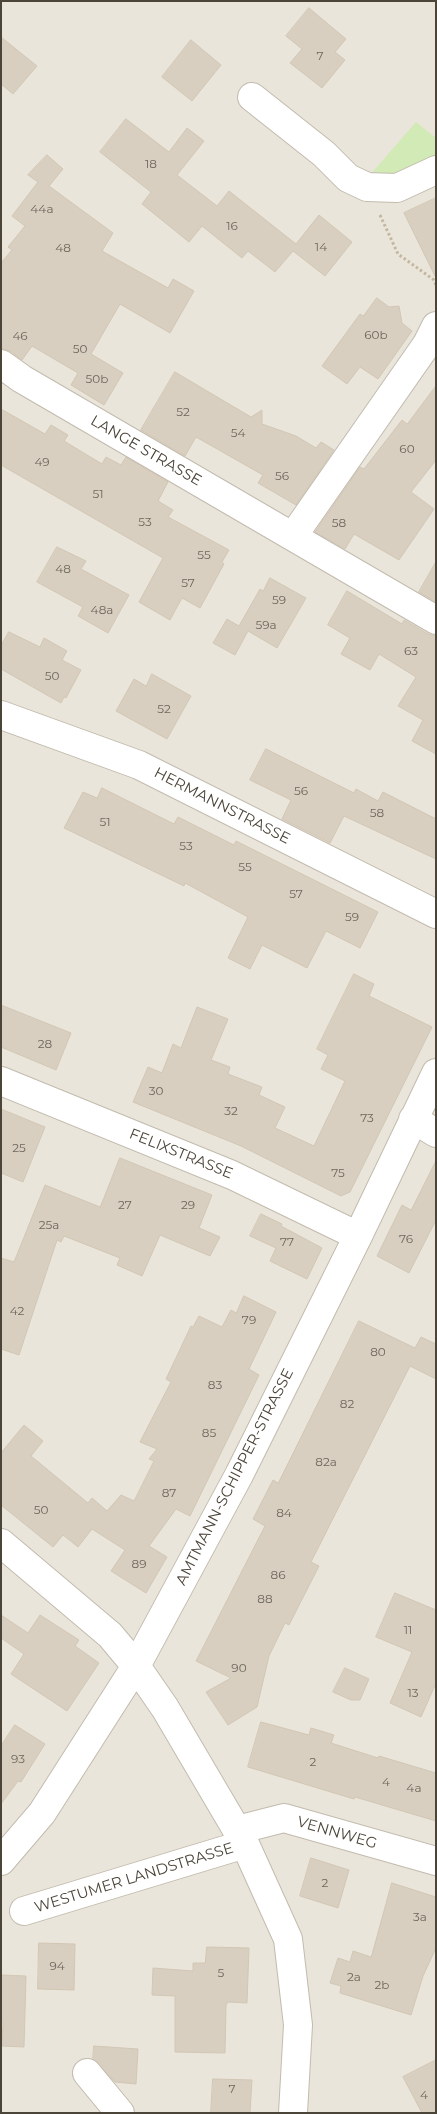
<!DOCTYPE html>
<html>
<head>
<meta charset="utf-8">
<style>
	body { margin:0 }
	#map { position:relative; width:437px; height:2114px; overflow:hidden; background:#f6f3ec; font-family:Montserrat,sans-serif }
	canvas { display:block }
	.frame { position:absolute; inset:0; border:2px solid #4b4439; pointer-events:none }
</style>
</head>
<body>
<div id="map">
<canvas width="437" height="2114"></canvas>
<div class="frame"></div>
</div>
<script>
const context = document.querySelector('canvas').getContext('2d');
context.lineJoin = 'round';
function fillPath(path, color) { context.fillStyle = color; context.fill(path, 'evenodd'); }
function strokePath(path, color, width, dash) { context.strokeStyle = color; context.lineWidth = width; context.lineCap = dash ? 'butt' : 'round'; context.setLineDash(dash || []); context.stroke(path); }
function drawText(font, color, halo, rows, align = 'center') {
  context.font = font + ' Montserrat,sans-serif'; context.lineWidth = 4; context.setLineDash([]); context.textBaseline = 'middle'; context.strokeStyle = halo; context.fillStyle = color; for (const [text, x, y, turn = 0] of rows) {
    context.save(); context.translate(x, y); context.rotate((+turn || 0) * Math.PI / 180); context.textAlign = isNaN(turn) ? turn : align; if (halo) context.strokeText(text, 0, 0); context.fillText(text, 0, 0); context.restore();
  }
}
const residential = new Path2D(`
	M1,1H436V2113H1Z`);
const green = new Path2D(`
	M416,122L436,138V159L407,175H370Z`);
const building = new Path2D(`
	M309,8L346,39L335,52L345,60L322,88L290,63L302,49L286,36Z
	M1,37L37,66L13,94L1,84Z
	M191,40L221,65L192,101L162,77Z
	M126,119L169,152L187,128L204,141L177,175L217,206L229,191L296,244L319,215L352,242L325,276L293,251L275,272L248,251L242,258L202,226L189,242L142,204L151,192L100,152Z
	M47,155L63,169L49,186L113,233L102,251L168,288L173,279L194,291L170,333L120,304L91,354L123,373L104,405L71,385L78,373L32,346L22,360L10,351L1,348V263L12,250L8,247L25,226L12,216L38,182L28,175Z
	M436,198V278L404,213Z
	M377,298L389,307L399,306L402,323L412,331L378,379L360,367L347,384L322,366L360,314L363,316Z
	M175,372L251,417L262,410V424L296,436L316,448L321,442L334,450L296,505L258,483L263,475L196,437L185,456L141,430Z
	M436,386V460L411,492L434,509L399,560L354,534L345,549L315,532L360,467L364,469L402,420L407,424Z
	M1,409L45,434L51,425L68,435L64,441L102,464L106,457L121,465L126,457L168,482L158,501L173,510L168,517L229,550L222,562L224,564L200,608L182,598L170,620L139,602L163,558L1,465Z
	M57,547L86,561L81,569L129,595L108,633L78,616L83,607L37,582Z
	M436,562V602L419,592Z
	M270,578L306,598L277,648L248,631L235,655L213,643L227,619L239,626L260,589L263,591Z
	M347,591L402,624L404,620L428,634L436,636V754L412,741L423,720L398,706L416,677L379,654L370,670L341,654L350,638L328,625Z
	M9,632L40,647L44,638L67,651L62,660L81,670L66,698L64,697L61,703L1,669V646Z
	M152,674L191,696L167,739L116,711L134,679L146,686Z
	M266,749L354,793L356,789L378,801L383,792L436,819V859L344,816L330,843L282,819L291,800L250,780Z
	M102,788L174,824L178,817L234,845L236,841L378,912L360,948L326,931L307,968L262,945L250,969L228,958L248,917L185,883L184,886L64,828L83,792L97,798Z
	M354,974L374,984L369,996L432,1027L350,1192L341,1196L241,1146L133,1102L148,1067L162,1073L173,1044L181,1048L197,1007L228,1019L211,1060L230,1067L228,1074L262,1087L259,1095L285,1107L275,1128L314,1146L345,1081L321,1069L328,1055L317,1049Z
	M1,1005L71,1033L56,1070L1,1047Z
	M1,1109L45,1127L23,1182L1,1173Z
	M120,1158L212,1195L199,1228L220,1237L210,1256L160,1235L142,1276L117,1265L120,1258L64,1236L61,1242L57,1240L19,1355L1,1349V1258L14,1262L45,1185L100,1207Z
	M436,1161V1220L409,1273L377,1256L402,1205L411,1210Z
	M261,1214L282,1224L281,1226L322,1248L307,1279L270,1261L276,1248L250,1236Z
	M244,1296L276,1312L249,1369L259,1375L190,1516L176,1509L149,1546L167,1557L146,1593L111,1571L125,1550L92,1529L78,1547L63,1535L53,1547L1,1505V1453L24,1425L43,1441L31,1456L88,1503L92,1498L107,1511L121,1495L134,1501L154,1461L149,1459L157,1449L140,1442L171,1382L166,1379L191,1326L193,1327L199,1316L222,1327L231,1310L236,1313Z
	M359,1321L415,1348L421,1337L436,1344V1379L410,1366L311,1562L319,1566L289,1625L285,1623L269,1656L257,1707L228,1725L206,1692L231,1678L196,1661L265,1526L253,1519L273,1480L278,1483Z
	M395,1593L436,1610V1683L421,1717L390,1703L412,1652L376,1637Z
	M1,1615L28,1633L40,1615L79,1640L75,1646L99,1663L67,1711L11,1674L24,1654L1,1638Z
	M345,1668L369,1679L360,1700H351L333,1692Z
	M261,1722L309,1735L311,1728L334,1735L331,1743L378,1758L379,1756L436,1773V1821L355,1797L354,1799L248,1767Z
	M15,1725L45,1744L21,1782L18,1781L1,1804V1746Z
	M311,1858L349,1870L338,1908L300,1896Z
	M392,1883L436,1897V1948L423,1976L411,2015L340,1993L341,1986L330,1983L338,1958L350,1962L353,1951L371,1957Z
	M39,1943L75,1944L74,1990L38,1989Z
	M207,1947L249,1948L247,2003L228,2002L226,2005L225,2053L175,2052V1996L152,1995L153,1968L193,1971V1963H205Z
	M1,1975L26,1976L24,2047L2,2046L3,2021H1Z
	M94,2046L138,2049L136,2084L115,2082L93,2059Z
	M436,2060V2113H422L403,2077Z
	M213,2079L252,2080L250,2113H211Z`);
const path = new Path2D(`
	M380,215L398,254L434,280L436,285`);
const minor = new Path2D(`
	M252,97L324,154L348,178L367,187L397,188L436,170
	M1,364L22,379L436,620
	M293,536L427,344L436,326
	M1,715L139,765L436,914
	M1,1081L232,1175L358,1236
	M413,1119L436,1133
	M1,1543L110,1635L136,1666L165,1708L245,1844L288,1939L298,2025L293,2113
	M237,1830L284,1818L436,1861
	M1,1861L42,1813L136,1666L239,1475L358,1236L436,1073
	M24,1911L245,1844
	M87,2073L120,2113`);
const numberNames = [
	["7",320,56],
	["18",151,164],
	["44a",42,209],
	["16",232,226],
	["14",321,247],
	["48",63,248],
	["60b",376,335],
	["46",20,336],
	["50",80,349],
	["50b",97,379],
	["52",183,412],
	["54",238,433],
	["60",407,449],
	["49",42,462],
	["56",282,476],
	["51",98,494],
	["53",145,522],
	["58",339,523],
	["55",204,555],
	["48",63,569],
	["57",188,583],
	["59",279,600],
	["48a",102,610],
	["59a",266,625],
	["63",411,651],
	["50",52,676],
	["52",164,709],
	["56",301,791],
	["58",377,813],
	["51",105,822],
	["53",186,846],
	["55",245,867],
	["57",296,894],
	["59",352,917],
	["28",45,1044],
	["30",156,1091],
	["32",231,1111],
	["73",367,1118],
	["25",19,1148],
	["75",338,1173],
	["27",125,1205],
	["29",188,1205],
	["25a",49,1225],
	["76",406,1239],
	["77",287,1242],
	["42",17,1311],
	["79",249,1320],
	["80",378,1352],
	["83",215,1385],
	["82",347,1404],
	["85",209,1433],
	["82a",326,1462],
	["87",169,1493],
	["50",41,1510],
	["84",284,1513],
	["89",139,1564],
	["86",278,1575],
	["88",265,1599],
	["11",408,1630],
	["90",239,1668],
	["13",413,1693],
	["93",18,1759],
	["2",313,1762],
	["4",386,1782],
	["4a",414,1788],
	["2",325,1883],
	["3a",420,1917],
	["94",57,1966],
	["5",221,1973],
	["2a",354,1977],
	["2b",382,1985],
	["7",232,2089],
	["4",424,2095]
];
const streetNames = [
	["LANGE STRASSE",146,451,30],
	["HERMANNSTRASSE",222,806,27],
	["FELIXSTRASSE",181,1154,22],
	["AMTMANN-SCHIPPER-STRASSE",235,1477,-63],
	["VENNWEG",337,1833,16],
	["WESTUMER LANDSTRASSE",134,1878,-17]
];
fillPath(residential, '#eae5da');
fillPath(green, '#d2eab5');
fillPath(building, '#d8cfc1');
strokePath(building, '#d3c7b4', 1);
strokePath(minor, '#c2bbae', 30);
strokePath(path, '#c4b79f', 3, [2.5, 2.5]);
strokePath(minor, '#fff', 28);
drawText('12px', '#6e675b', null, numberNames);
drawText('15px', '#4b4439', '#fff', streetNames);
</script>
</body>
</html>
